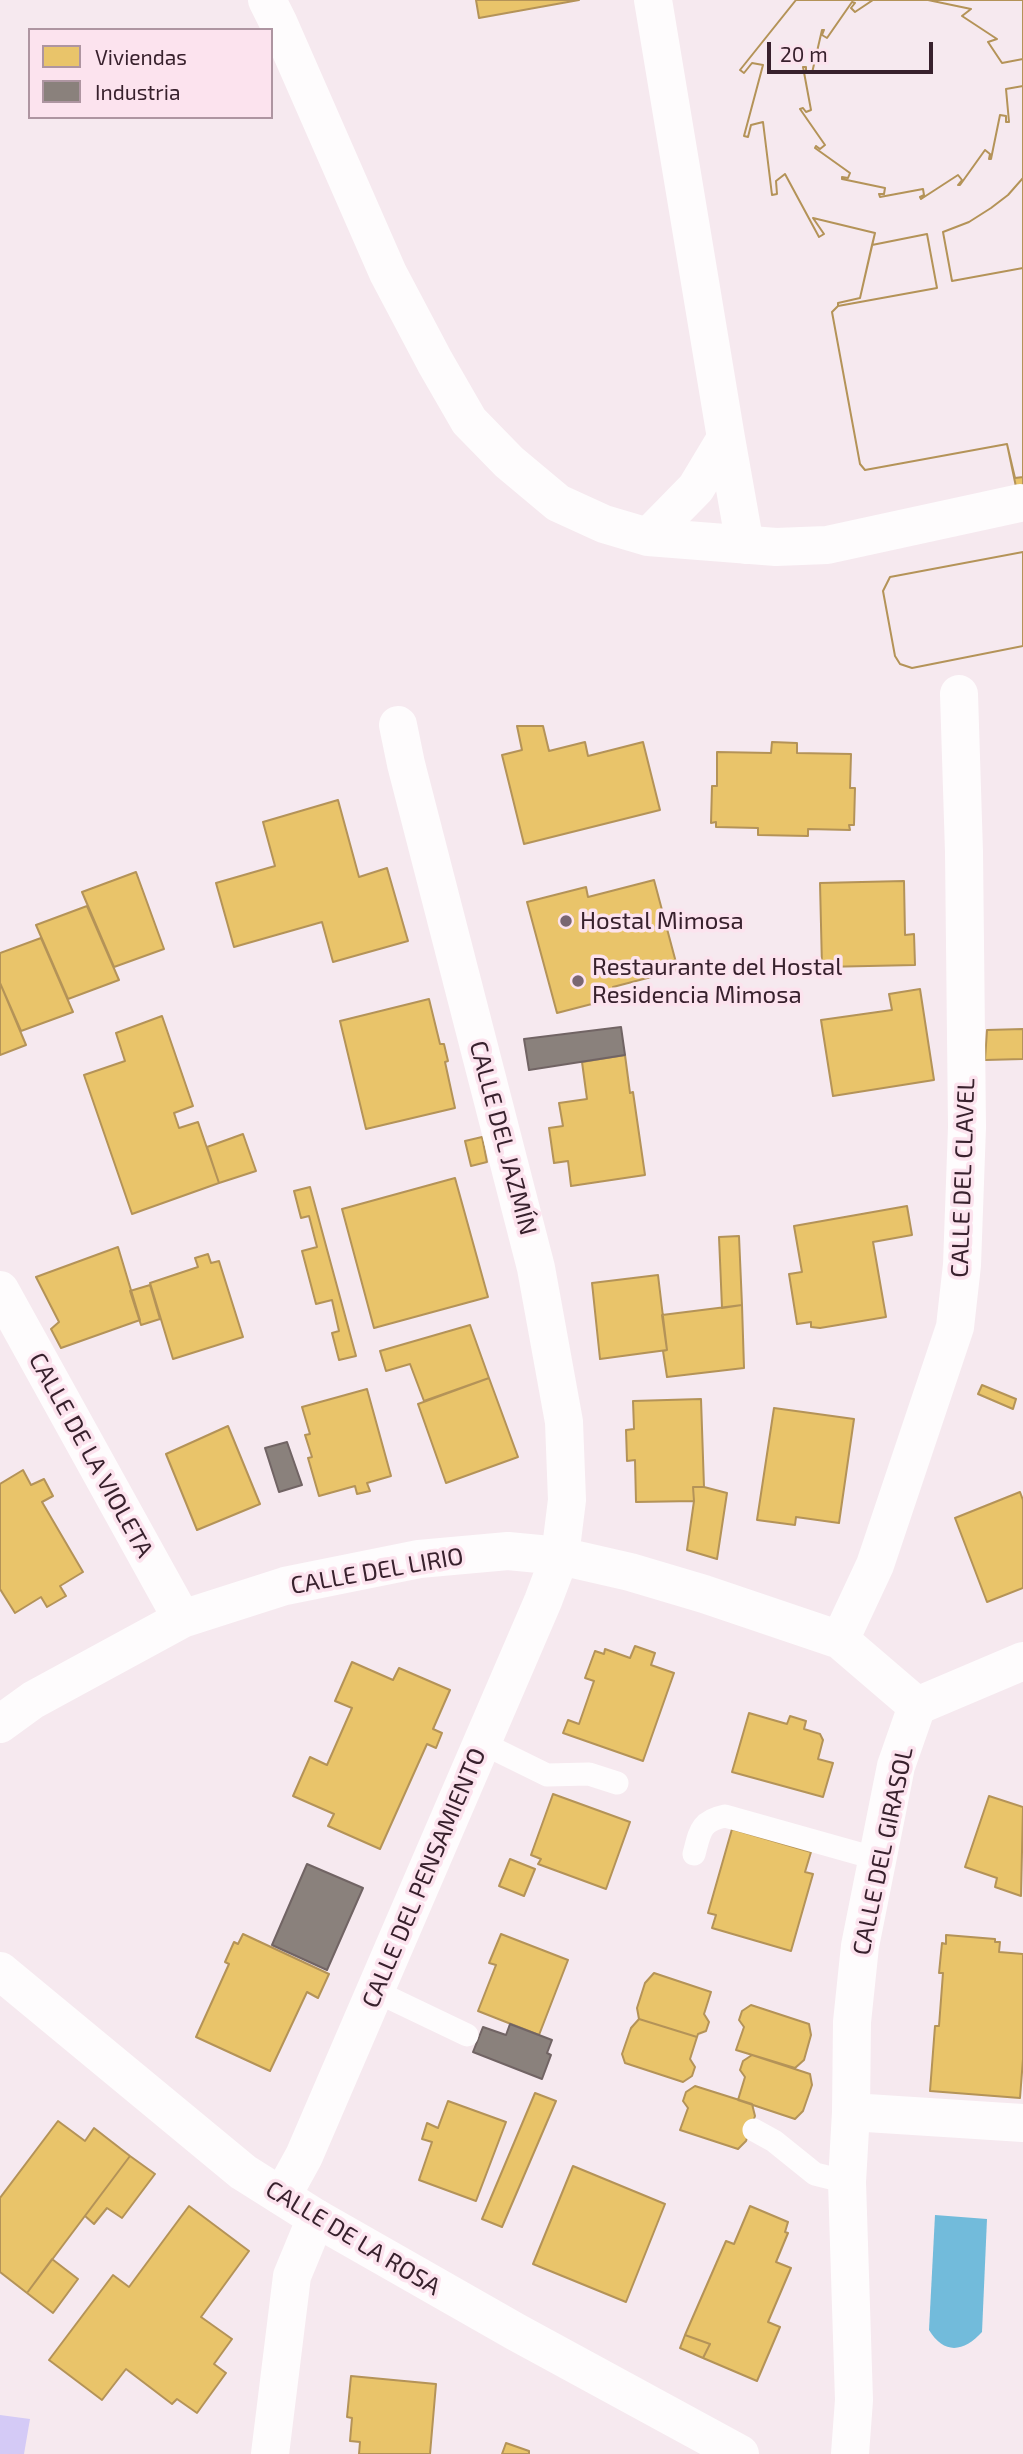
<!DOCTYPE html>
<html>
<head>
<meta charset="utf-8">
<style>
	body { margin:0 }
	#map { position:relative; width:1023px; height:2454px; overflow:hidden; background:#f6e9ef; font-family:"Exo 2",sans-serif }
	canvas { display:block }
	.legend { position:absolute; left:28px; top:28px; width:245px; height:91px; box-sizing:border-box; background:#fce3ee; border:2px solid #ae95a1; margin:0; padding:9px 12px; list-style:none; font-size:21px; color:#38212d }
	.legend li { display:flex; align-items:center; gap:14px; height:35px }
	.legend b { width:35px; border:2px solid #ae95a1 }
	.scale { position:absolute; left:767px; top:42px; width:166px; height:32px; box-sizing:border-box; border:4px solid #38212d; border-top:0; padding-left:9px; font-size:21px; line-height:24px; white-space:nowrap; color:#38212d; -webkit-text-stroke:5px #fce3ee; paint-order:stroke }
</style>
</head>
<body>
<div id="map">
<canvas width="1023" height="2454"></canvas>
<ul class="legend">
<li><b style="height:19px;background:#e9c46a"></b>Viviendas</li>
<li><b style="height:19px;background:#8a817c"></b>Industria</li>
</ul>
<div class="scale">20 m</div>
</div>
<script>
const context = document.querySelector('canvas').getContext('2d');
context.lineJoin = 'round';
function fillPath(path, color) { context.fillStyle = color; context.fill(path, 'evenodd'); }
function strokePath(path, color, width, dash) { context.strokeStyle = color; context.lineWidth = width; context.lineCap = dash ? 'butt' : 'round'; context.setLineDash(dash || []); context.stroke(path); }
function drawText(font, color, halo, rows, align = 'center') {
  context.font = font + ' "Exo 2",sans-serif'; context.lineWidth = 7; context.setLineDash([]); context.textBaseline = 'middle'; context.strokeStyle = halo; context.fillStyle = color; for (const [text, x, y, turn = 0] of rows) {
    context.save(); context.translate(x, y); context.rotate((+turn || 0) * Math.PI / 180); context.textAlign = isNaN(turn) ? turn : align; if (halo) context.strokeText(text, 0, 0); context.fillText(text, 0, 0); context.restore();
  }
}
const green = new Path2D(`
	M0,2415L30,2419L24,2454H0Z`);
const water = new Path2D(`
	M935,2215L987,2219L982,2332C964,2352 944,2355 929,2330Z`);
const homes = new Path2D(`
	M476,0H579L479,18Z
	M796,0H873L855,12L851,8L855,3L852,2L827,38L822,35L824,30H822L812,73L806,72V67H803L811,110L806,112L803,108L800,109L825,145L820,149L816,146L815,148L850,173L848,178L842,177V179L885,188L884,194H879L880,197L923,189L924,195L920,197L921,199L958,175L962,180L958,185H960L985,150L990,154L989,159H991L1000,115L1006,116V122H1009L1006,89L1023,86V178L1008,195L991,208L969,222L943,232L952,281L1023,268V477L1015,478L1007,444L865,470L860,464L832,312L838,306L937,288L927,234L872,245L875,233L813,218L824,234L819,237L785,174L776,181L777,194L772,195L763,122L751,125L748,137L744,136L763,65L752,63L744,73L740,70Z
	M796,0H1023V520L1007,444L865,470L860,464L832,312L838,306V303L860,298L875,233L813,218L824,234L819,237L785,174L776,181L777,194L772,195L763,122L751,125L748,137L744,136L763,65L752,63L744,73L740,70Z
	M873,0H928L971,9L962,16L997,39L988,42L1002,63L1023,59V86L1006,89L1009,122H1006V116L1000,115L991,159H989L990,154L985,150L960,185H958L962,180L958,175L921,199L920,197L924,195L923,189L880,197L879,194H884L885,188L842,179V177L848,178L850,173L815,148L816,146L820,149L825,145L800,109L803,108L806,112L811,110L803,67H806V72L812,73L822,30H824L822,35L827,38L852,2L855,3L851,8L855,12Z
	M928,0H1023V59L1002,63L988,42L997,39L962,16L971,9Z
	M1023,178V268L952,281L943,232L969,222L991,208L1008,195Z
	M927,234L937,288L838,306V303L860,298L872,245Z
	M1023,552V646L912,668L900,664L895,656L883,591L890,577Z
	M1023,552V646L912,668L900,664L895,656L883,591L890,577Z
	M517,726H543L549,751L585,742L588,756L643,742L660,810L524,844L502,755L522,750Z
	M772,742L797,743V753L851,754L850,788H855L854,825H849L850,830L808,829V836L758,835V828L716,827V822L711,823L712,786H717V752L771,753Z
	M338,800L359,877L387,868L408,941L333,962L322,922L234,947L216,883L275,866L263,822Z
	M136,872L164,949L114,967L82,892Z
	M654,880L678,970L613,987L615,998L557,1013L527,902L586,887L588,897Z
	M904,881L905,935L914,934L915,965L822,967L820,883Z
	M87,906L119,980L68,999L36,925Z
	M41,938L73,1012L21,1031L0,983V953Z
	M0,983L26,1045L0,1055Z
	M920,989L934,1080L833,1096L821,1020L892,1010L889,994Z
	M429,999L440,1044H444L448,1061L445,1062L455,1108L366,1129L340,1021Z
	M162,1016L193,1106L174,1113L179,1128L198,1122L219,1183L132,1214L84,1075L125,1061L116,1033Z
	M1023,1029V1059L985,1060L987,1030Z
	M625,1055L630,1093L633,1092L645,1175L571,1186L568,1161L554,1163L549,1128L563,1126L559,1103L587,1099L582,1062Z
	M243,1134L256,1171L219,1183L207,1147Z
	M482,1137L487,1162L471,1166L465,1141Z
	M455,1178L488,1297L374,1328L342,1209Z
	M310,1187L356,1356L339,1360L332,1333L339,1331L332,1300L316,1304L302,1251L317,1247L309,1216L301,1218L294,1191Z
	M907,1206L912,1235L873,1242L886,1317L820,1328L811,1327V1322L797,1324L789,1274L802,1272L794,1226Z
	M739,1236L742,1305L722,1308L719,1237Z
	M118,1247L140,1320L61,1348L51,1329L59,1322L36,1277Z
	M208,1254L211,1263L219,1261L243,1337L173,1359L150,1283L198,1267L195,1258Z
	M658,1275L667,1350L600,1359L592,1283Z
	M150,1285L160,1319L141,1325L130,1291Z
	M742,1305L744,1368L667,1377L663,1351L667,1350L662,1315Z
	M470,1325L489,1378L424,1401L410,1364L386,1371L380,1351Z
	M489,1378L518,1457L446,1483L418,1404Z
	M982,1385L1016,1399L1013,1409L978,1394Z
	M367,1389L391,1476L367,1483L370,1491L357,1494L355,1486L319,1496L308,1458L312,1457L305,1435L310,1434L302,1407Z
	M701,1399L704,1487H693L694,1501L636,1502L635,1460L627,1461L626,1430L634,1429L633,1401Z
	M774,1408L854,1419L839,1523L796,1517L795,1525L757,1520Z
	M228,1426L260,1504L197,1530L166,1454Z
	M23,1470L31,1485L44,1479L53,1496L42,1502L83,1572L60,1586L66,1596L47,1607L41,1597L15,1613L0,1589V1484Z
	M693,1487H704L727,1493L717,1559L687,1550L694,1501Z
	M1020,1492L1023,1500V1588L987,1602L955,1518Z
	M635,1646L655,1653L651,1665L674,1673L643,1761L563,1733L568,1720L579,1724L594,1681L585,1678L595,1651L604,1654L605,1649L630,1658Z
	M352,1662L393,1680L399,1668L450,1690L433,1729L442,1733L436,1748L427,1744L380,1849L328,1826L334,1814L293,1796L310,1757L327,1765L352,1708L335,1701Z
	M749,1713L787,1724L790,1716L806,1721L804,1729L820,1734L823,1740L818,1759L833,1763L823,1797L732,1772Z
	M553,1794L630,1822L606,1889L538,1864L541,1859L531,1855Z
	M989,1796L1023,1807L1021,1896L995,1887L997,1878L965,1867Z
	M732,1829L811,1852L805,1872L813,1874L791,1951L712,1928L716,1915L708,1913Z
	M510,1859L535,1869L524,1896L499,1886Z
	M243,1934L329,1974L318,1998L307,1992L270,2071L196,2037L229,1964L225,1962L234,1942L238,1944Z
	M501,1934L568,1960L539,2035L478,2011L496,1965L489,1963Z
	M946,1935L995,1939V1942H1000L999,1952L1023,1954V2059L1020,2098L930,2091L935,2026H939L943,1973H939L942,1943L946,1944Z
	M654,1973L711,1992L704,2014L709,2022L706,2031L698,2034L697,2037L639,2019L637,2008L645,1983Z
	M751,2005L809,2024L811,2035L804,2060L795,2068L736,2050L744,2027L739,2020L742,2011Z
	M639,2019L697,2037L690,2059L695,2067L692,2076L683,2082L625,2063L622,2054L631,2028Z
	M752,2055L810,2074L812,2085L803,2111L795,2119L738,2100L745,2077L740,2070L743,2061Z
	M695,2086L752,2104L755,2116L746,2141L738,2149L680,2130L688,2108L683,2101L686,2092Z
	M535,2093L556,2101L502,2227L482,2219Z
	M448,2101L506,2122L476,2201L419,2180L432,2142L422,2139L427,2123L438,2128Z
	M58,2121L85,2141L94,2128L130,2156L27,2293L0,2272V2198Z
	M130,2156L155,2174L122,2218L107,2208L94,2224L85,2216Z
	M573,2166L665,2204L626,2302L533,2264Z
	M189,2206L249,2251L201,2317L232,2339L214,2364L226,2373L197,2413L177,2399L172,2404L126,2369L102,2400L49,2360L113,2275L129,2287Z
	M750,2206L788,2222L785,2232L788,2233L776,2262L791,2268L768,2322L780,2327L757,2381L703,2358L710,2344L685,2335L726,2241L734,2244Z
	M52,2259L78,2279L53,2313L27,2293Z
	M685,2335L710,2344L703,2358L680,2348Z
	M351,2376L436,2384L430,2454H359L360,2442L350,2441L352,2418L347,2417Z
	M506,2443L529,2451V2454H502Z`);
const industry = new Path2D(`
	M621,1027L625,1055L529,1070L524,1039Z
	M287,1442L302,1485L279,1492L265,1448Z
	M307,1864L363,1888L327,1970L272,1945Z
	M510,2024L552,2040L547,2053L551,2055L542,2079L473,2052L483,2027L506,2035Z`);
const lane = new Path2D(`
	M482,1743L547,1775L589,1774L617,1783
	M694,1854C700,1832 700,1821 725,1816L878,1859
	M375,1991L467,2035
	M754,2130L774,2141L815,2174L847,2182`);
const street = new Path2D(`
	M267,0L279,24L388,273L435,362L469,421L509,462L558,503L604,524L648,537L776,547L827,545L1020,503
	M726,438L745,545
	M648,537L696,488L726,438L653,0
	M0,1290L182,1619
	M840,1640L875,1565L955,1327L962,1265L967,1127L964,852L959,694
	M0,1724L33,1700L182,1619L285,1586L419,1559L508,1551L560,1556L630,1572L704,1594L840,1640L917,1706
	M851,2112L1023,2123
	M282,2196L304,2156L543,1601L560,1556L567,1500L564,1422L536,1268L406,764L398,725
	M270,2454L292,2276L316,2218
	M850,2454L854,2400L847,2182L851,2112L852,2022L860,1946L896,1766L917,1706L1023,1661`);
const secondary = new Path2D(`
	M0,1971L243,2172L316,2218L516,2332L740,2454`);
const markers = [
	[566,921,7,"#7a6771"],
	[578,981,7,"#7a6771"]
];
const poiNames = [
	["Hostal Mimosa",580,921],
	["Restaurante del Hostal",592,967],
	["Residencia Mimosa",592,995]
];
const streetNames = [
	["CALLE DEL JAZMÍN",503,1138,75],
	["CALLE DEL CLAVEL",963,1178,-88],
	["CALLE DE LA VIOLETA",91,1455,61],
	["CALLE DEL LIRIO",377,1571,-10],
	["CALLE DEL GIRASOL",883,1851,-78],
	["CALLE DEL PENSAMIENTO",424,1878,-67],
	["CALLE DE LA ROSA",353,2238,31]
];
fillPath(green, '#d4caf6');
fillPath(water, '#72bbdb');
fillPath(homes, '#e9c46a');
strokePath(homes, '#b49358', 2);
fillPath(industry, '#8a817c');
strokePath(industry, '#716464', 2);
strokePath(lane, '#fefcfd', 23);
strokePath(street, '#fefcfd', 38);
strokePath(secondary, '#fefcfd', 38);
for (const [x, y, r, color] of markers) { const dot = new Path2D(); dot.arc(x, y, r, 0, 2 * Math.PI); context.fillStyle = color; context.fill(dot); strokePath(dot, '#fce3ee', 2.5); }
drawText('24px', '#38212d', '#fce3ee', poiNames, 'left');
drawText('24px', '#38212d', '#fce3ee', streetNames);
</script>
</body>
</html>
